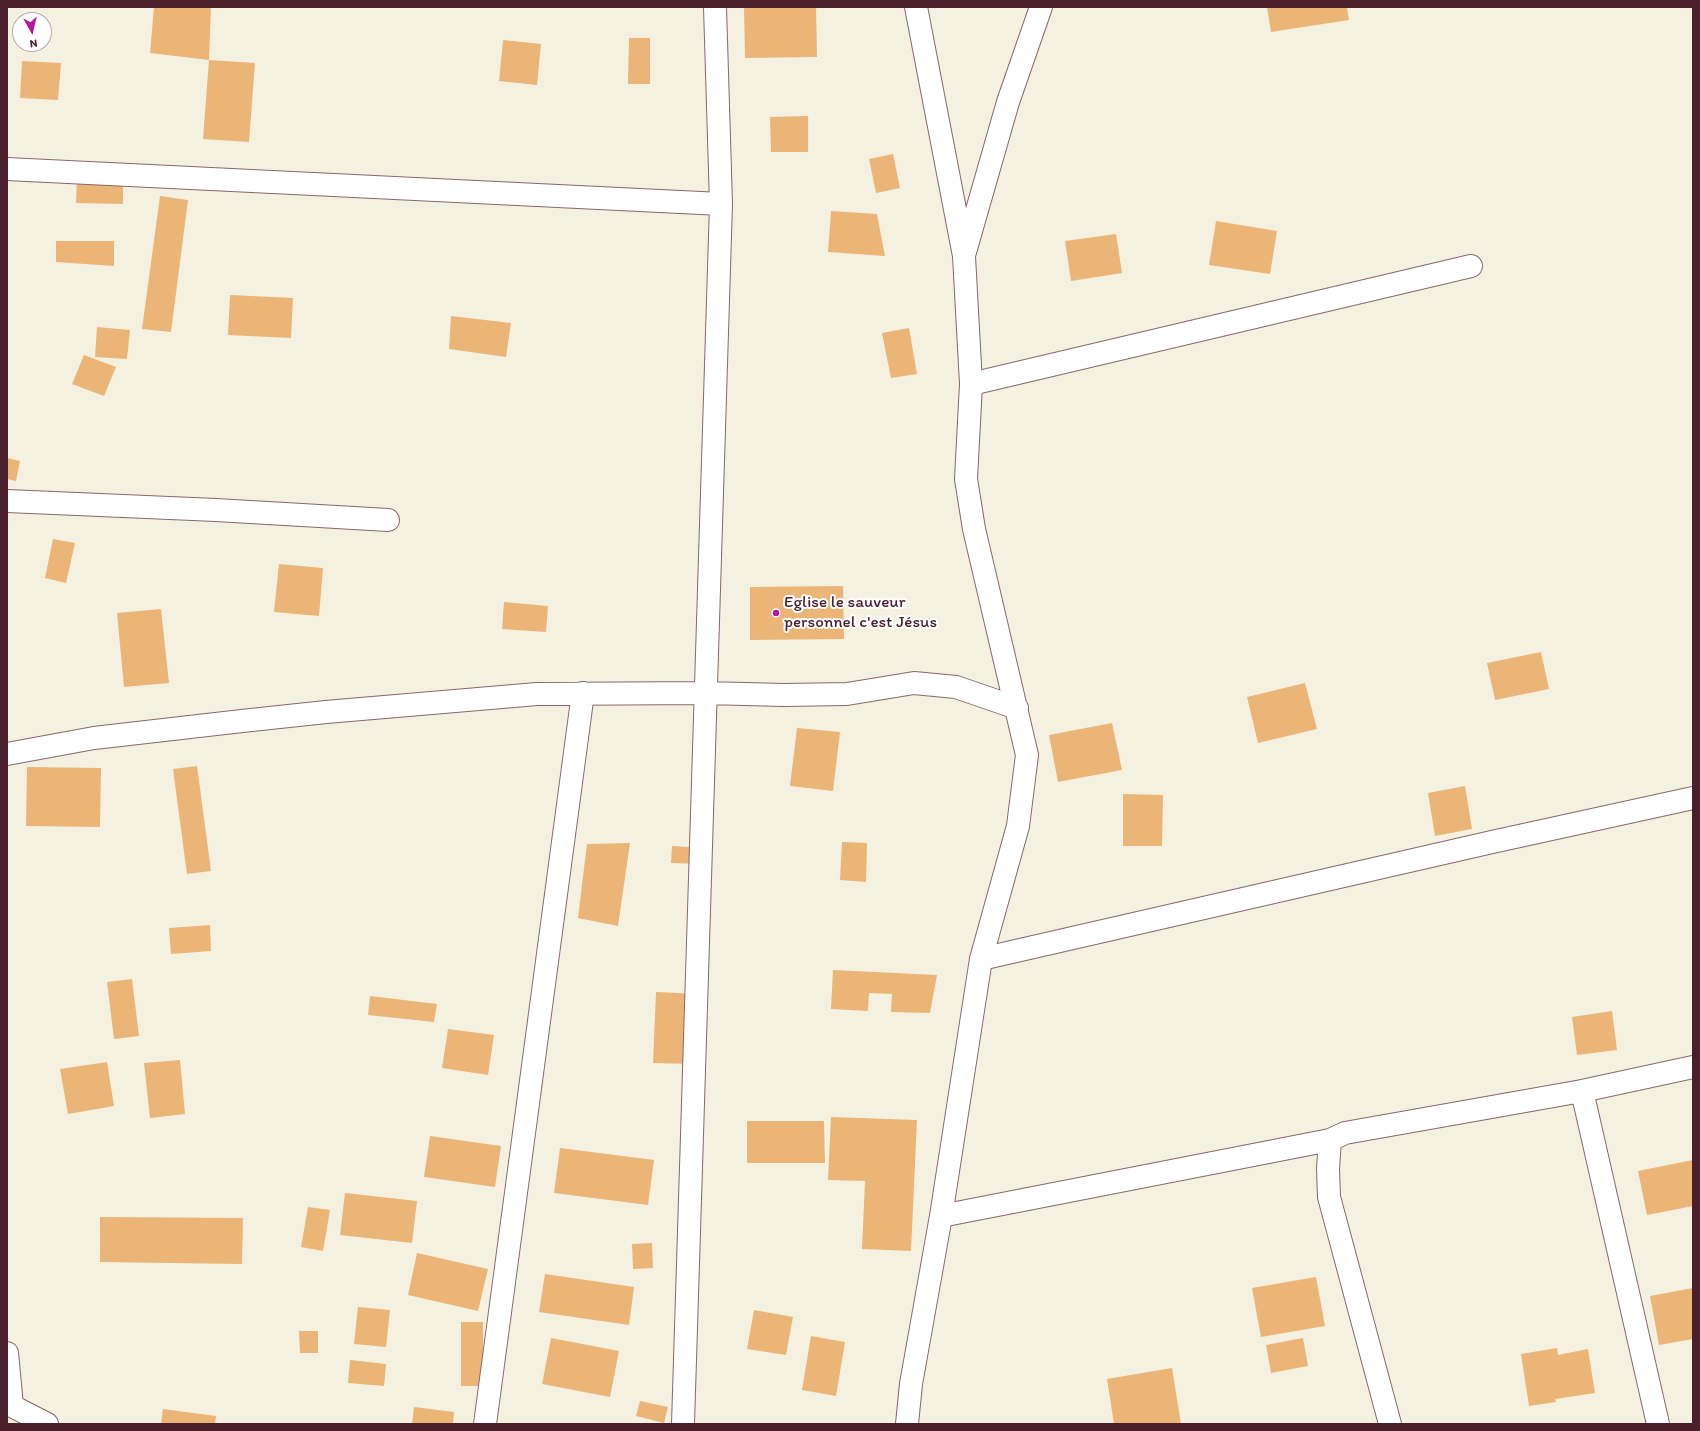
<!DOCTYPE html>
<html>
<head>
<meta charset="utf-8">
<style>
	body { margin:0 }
	#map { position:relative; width:1700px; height:1431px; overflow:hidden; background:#f5f1e1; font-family:Itim,sans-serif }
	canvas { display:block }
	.frame { position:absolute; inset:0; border:8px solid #4a1f2b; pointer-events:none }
	.north { position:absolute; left:12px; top:12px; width:40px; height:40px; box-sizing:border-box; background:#fff; border:1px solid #b7a5aa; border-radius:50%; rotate:172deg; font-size:11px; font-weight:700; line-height:16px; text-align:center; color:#4a1f2b }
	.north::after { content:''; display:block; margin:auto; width:14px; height:18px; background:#b5179e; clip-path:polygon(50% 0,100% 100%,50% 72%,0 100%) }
</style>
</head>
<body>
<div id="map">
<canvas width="1700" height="1431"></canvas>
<div class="frame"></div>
<div class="north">N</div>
</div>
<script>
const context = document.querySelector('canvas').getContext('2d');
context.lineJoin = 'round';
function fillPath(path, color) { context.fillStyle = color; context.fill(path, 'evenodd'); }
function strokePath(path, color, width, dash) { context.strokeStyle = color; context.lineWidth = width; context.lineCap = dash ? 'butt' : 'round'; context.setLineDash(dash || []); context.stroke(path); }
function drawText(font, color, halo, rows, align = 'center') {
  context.font = font + ' Itim,sans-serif'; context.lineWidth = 4; context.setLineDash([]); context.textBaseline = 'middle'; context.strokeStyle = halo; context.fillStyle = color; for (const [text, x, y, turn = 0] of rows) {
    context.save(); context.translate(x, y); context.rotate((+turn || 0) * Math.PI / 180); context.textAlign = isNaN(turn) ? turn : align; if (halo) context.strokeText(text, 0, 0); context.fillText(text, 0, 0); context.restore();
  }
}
const building = new Path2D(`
	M154,7H211L209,60L150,53Z
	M744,7H816L817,57L745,58Z
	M1267,7H1347L1349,20L1271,32Z
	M629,38H650V84H628Z
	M503,40L541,44L537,85L499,81Z
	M209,60L255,63L249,142L203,139Z
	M22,61L61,63L58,100L20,98Z
	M808,116V152H771L770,117Z
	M893,154L900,188L876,193L869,159Z
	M77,176L123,177V204L76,203Z
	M160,196L188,200L171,332L142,329Z
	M831,211L877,214L885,256L828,252Z
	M1216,221L1277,231L1270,274L1209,265Z
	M1116,234L1122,273L1071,281L1065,241Z
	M56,241H114V266L56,262Z
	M230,295L293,298L291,338L228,335Z
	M451,316L511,323L506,357L449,349Z
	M97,327L130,330L127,359L95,357Z
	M909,328L917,374L891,378L882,333Z
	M84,355L116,367L104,396L72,384Z
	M7,458L20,461L16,481L7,479Z
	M53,539L75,543L66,583L45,578Z
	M279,564L323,568L319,616L274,612Z
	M843,586L844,639L750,640V587Z
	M504,602L548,606L546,632L502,629Z
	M161,609L169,683L124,687L117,613Z
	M1541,652L1549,689L1495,700L1487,663Z
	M1305,683L1317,729L1258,743L1247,697Z
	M1112,723L1122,770L1058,782L1049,735Z
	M797,728L840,732L833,791L790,786Z
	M197,766L211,871L187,874L173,769Z
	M27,767L101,768L100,827L26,826Z
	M1465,786L1472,829L1435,836L1428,793Z
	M1123,794L1163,795L1162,846H1123Z
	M842,842L867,843L866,882L840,880Z
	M630,843L618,926L578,918L587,844Z
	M672,846L704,848V864L671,863Z
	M210,925L211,951L171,954L169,928Z
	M833,970L937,975L930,1013L891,1012L892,994L869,993L868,1011L831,1009Z
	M132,979L139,1036L114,1039L107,982Z
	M656,992L698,994L694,1064L653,1063Z
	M370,996L437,1004L434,1022L368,1015Z
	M1612,1011L1617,1050L1577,1055L1572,1017Z
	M448,1029L494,1035L488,1075L442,1068Z
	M180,1060L185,1114L150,1118L144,1063Z
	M107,1062L114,1106L68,1114L60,1069Z
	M831,1117L917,1120L911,1251L862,1249L865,1181L828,1180Z
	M747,1121H824L825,1163H747Z
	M430,1136L501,1146L495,1187L424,1177Z
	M560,1148L654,1160L648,1205L554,1193Z
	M1693,1160V1206L1647,1215L1638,1171Z
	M345,1193L417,1201L412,1243L340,1235Z
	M308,1207L330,1210L323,1251L301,1247Z
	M100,1217L243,1218L242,1264L100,1262Z
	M652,1243L653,1268L633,1269L632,1244Z
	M417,1253L488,1269L478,1311L408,1295Z
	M545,1274L634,1287L629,1325L539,1312Z
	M1316,1277L1325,1326L1261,1337L1252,1288Z
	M1693,1288V1339L1659,1345L1650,1296Z
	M358,1307L390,1310L386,1347L354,1344Z
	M754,1310L793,1317L786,1355L747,1349Z
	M461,1322H483V1386H461Z
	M299,1331H318V1353H300Z
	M811,1336L845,1342L836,1396L802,1390Z
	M551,1338L619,1351L610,1397L542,1384Z
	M1303,1338L1308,1366L1271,1373L1266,1345Z
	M1557,1348L1558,1355L1588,1349L1595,1393L1555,1399L1556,1402L1529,1406L1521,1354Z
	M350,1360L386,1364L384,1386L348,1383Z
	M1172,1368L1181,1424H1114L1107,1379Z
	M640,1401L668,1407L664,1423L636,1416Z
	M414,1407L454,1412L453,1424H412Z
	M163,1409L216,1416L215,1424H161Z`);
const minor = new Path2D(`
	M7,169L721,204
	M965,252L1008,102L1041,7
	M971,384L1471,266
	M7,501L216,510L388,520
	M7,754L94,738L242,721L326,712L537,694L705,693L784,695L847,694L914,683L956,687L1017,708
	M981,959L1492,842L1693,798
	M1582,1091L1658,1424
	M941,1216L1330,1140
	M7,1353L12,1406L47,1424
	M485,1424L583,693
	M683,1424L721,204L715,7
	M907,1424L911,1384L941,1216L981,959L1018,826L1027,755L974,529L966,479L971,384L964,256L916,7
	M1390,1424L1329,1197L1328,1169L1330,1140L1345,1133L1582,1091L1693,1067`);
const markers = [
	[776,613,4,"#b5179e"]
];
const poiNames = [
	["Eglise le sauveur",784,603],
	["personnel c'est Jésus",784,623]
];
fillPath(building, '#eab576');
strokePath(minor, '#86686b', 24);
strokePath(minor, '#fff', 22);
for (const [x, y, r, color] of markers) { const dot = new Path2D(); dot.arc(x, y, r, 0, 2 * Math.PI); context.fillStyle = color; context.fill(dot); strokePath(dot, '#fff', 1.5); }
drawText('17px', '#4a1f2b', '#fff', poiNames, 'left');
</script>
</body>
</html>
